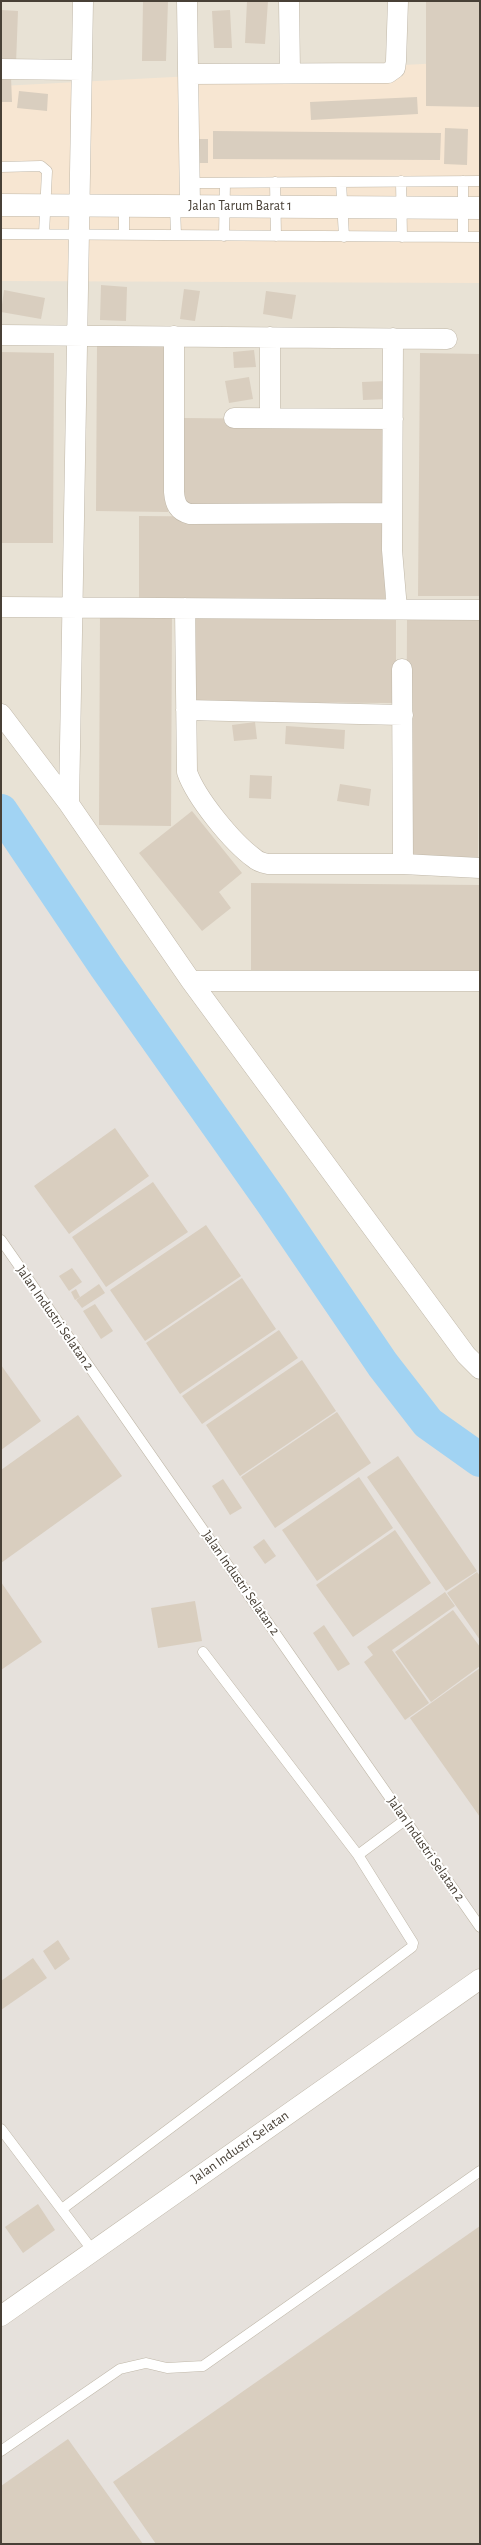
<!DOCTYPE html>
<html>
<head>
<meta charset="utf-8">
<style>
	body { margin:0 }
	#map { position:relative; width:481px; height:2545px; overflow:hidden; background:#f4f0e7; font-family:"Alegreya Sans",sans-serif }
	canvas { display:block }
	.frame { position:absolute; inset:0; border:2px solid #484036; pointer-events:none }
</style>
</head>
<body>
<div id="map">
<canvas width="481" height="2545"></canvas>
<div class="frame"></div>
</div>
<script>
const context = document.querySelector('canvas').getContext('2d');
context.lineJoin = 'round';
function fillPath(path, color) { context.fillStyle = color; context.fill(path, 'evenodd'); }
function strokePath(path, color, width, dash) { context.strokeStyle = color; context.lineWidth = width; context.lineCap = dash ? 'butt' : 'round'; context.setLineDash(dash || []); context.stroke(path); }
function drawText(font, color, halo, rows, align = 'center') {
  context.font = font + ' "Alegreya Sans",sans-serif'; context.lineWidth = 4; context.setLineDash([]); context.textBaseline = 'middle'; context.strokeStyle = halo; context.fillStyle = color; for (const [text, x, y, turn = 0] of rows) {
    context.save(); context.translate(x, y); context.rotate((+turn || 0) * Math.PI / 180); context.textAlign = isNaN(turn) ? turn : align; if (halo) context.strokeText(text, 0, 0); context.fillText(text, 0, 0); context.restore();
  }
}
const residential = new Path2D(`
	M1,1H480V2544H1Z`);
const commercial = new Path2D(`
	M480,61V283L1,281V86Z`);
const industrial = new Path2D(`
	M1,812L428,1423L480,1459V2544H1Z`);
const river = new Path2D(`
	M1,811L106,967L272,1202L383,1365L428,1423L480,1460`);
const building = new Path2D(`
	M143,1H168L166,61H142Z
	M247,1H268L265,44L245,43Z
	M426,1H480V107L426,106Z
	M1,10L18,11L16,64L1,63Z
	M230,10L232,48H214L212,11Z
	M1,77H11L12,102H1Z
	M19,91L48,94L47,111L17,108Z
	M417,97L418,114L311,120L310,102Z
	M445,128L468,129L467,165L444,164Z
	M213,131L441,133L440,160L213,159Z
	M198,139H208V163H198Z
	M101,285L127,287L126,321L100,320Z
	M184,289L200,291L195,321L180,319Z
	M4,290L45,298L41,319L1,312Z
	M266,291L296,295L292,319L263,314Z
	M97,345L169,346L168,512L96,511Z
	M254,350L256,367L234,368L233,352Z
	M1,352L54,353L53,543H1Z
	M420,353L480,354V596H418Z
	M249,377L253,399L229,403L225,381Z
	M386,381L388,399L363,400L362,382Z
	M184,418L383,420V506L183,504Z
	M139,516L385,518V604L139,603Z
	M100,611L172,612L171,826L99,825Z
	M196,615L396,617V703L196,702Z
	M407,617L480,618L478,860L406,859Z
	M255,722L257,739L234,741L232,725Z
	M286,726L345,730L344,749L285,744Z
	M250,775L272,776L271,799L249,798Z
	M340,784L371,789L369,806L337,801Z
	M192,811L242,873L219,892L231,908L202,931L139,853Z
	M251,883L480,885V971L251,970Z
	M115,1128L149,1176L69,1234L34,1186Z
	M153,1182L188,1232L106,1287L72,1237Z
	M206,1225L241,1276L145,1341L110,1290Z
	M72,1268L82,1282L69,1291L59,1276Z
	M242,1278L276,1329L180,1394L146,1343Z
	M99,1284L105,1293L82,1308L76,1300Z
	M76,1289L80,1297L75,1300L71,1292Z
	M95,1304L113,1331L101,1339L83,1311Z
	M279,1330L298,1358L202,1424L182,1396Z
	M302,1360L336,1411L240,1476L206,1425Z
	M1,1365L41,1421L1,1450Z
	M337,1412L371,1463L275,1528L241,1477Z
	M78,1415L122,1476L1,1563V1470Z
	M398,1456L477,1571L446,1591L367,1477Z
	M359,1477L393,1528L317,1581L282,1530Z
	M223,1479L242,1508L230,1515L212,1486Z
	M395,1530L431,1583L353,1637L316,1585Z
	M264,1539L276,1556L265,1564L253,1547Z
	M477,1572L480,1576V1640L447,1593Z
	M1,1582L42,1642L1,1670Z
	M445,1592L455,1606L392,1650L429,1703L405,1720L364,1662L373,1655L367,1647Z
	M195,1601L202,1641L158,1648L151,1608Z
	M453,1610L480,1647V1666L431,1702L395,1652Z
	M324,1625L350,1664L338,1671L313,1633Z
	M480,1668V1746L467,1755L480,1746V1817L410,1718Z
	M58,1940L70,1959L55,1970L43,1951Z
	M33,1958L47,1978L1,2010V1981Z
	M38,2204L55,2230L23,2253L5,2227Z
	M480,2226V2544H156L113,2482Z
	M68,2439L143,2544H1V2486Z`);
const service = new Path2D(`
	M1,167L41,166L47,171L44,234
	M401,181L402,237
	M463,181V237
	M275,182L276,236
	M341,182L344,237
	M190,183L480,181
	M124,206V235
	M175,206L176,235
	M1,234L480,237
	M224,236L225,183
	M1,1240L480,1927
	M358,1855L405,1820
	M1,2129L93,2251
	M62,2209L412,1947L413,1943L358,1855L203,1652
	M1,2451L120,2369L146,2363L167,2368L203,2366L480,2171`);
const minor = new Path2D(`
	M187,1L190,206
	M289,1L290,73
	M1,69L82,70
	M188,74L388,73L395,68L396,61L398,1
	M1,335L447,339
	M174,336V492C175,504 178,511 190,514L392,513
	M393,338L392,550L397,609
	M234,418L393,419
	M270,418V337
	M1,607L480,610
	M185,608L187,772C196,798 232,842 254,858C257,861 263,863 268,864H403L480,868
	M402,669L403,864
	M186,710L403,715
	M1,714L69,804L191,981L466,1355L480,1369
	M69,804L83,1
	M191,981H480
	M1,2316L480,1979`);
const tertiary = new Path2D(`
	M1,205L480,208`);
const streetNames = [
	["Jalan Tarum Barat 1",240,206],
	["Jalan Industri Selatan 2",55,1318,55],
	["Jalan Industri Selatan 2",241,1583,55],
	["Jalan Industri Selatan 2",426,1849,55],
	["Jalan Industri Selatan",240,2147,-35]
];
fillPath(residential, '#e8e2d5');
fillPath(commercial, '#f7e6d2');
fillPath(industrial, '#e6e1dc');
strokePath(river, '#a1d3f3', 34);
fillPath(building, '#d9cebf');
strokePath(service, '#c0b8a9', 11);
strokePath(minor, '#c0b8a9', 21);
strokePath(tertiary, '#c0b8a9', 23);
strokePath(service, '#fff', 10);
strokePath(minor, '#fff', 20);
strokePath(tertiary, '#fff', 22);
drawText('14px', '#484036', '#fff', streetNames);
</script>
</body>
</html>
